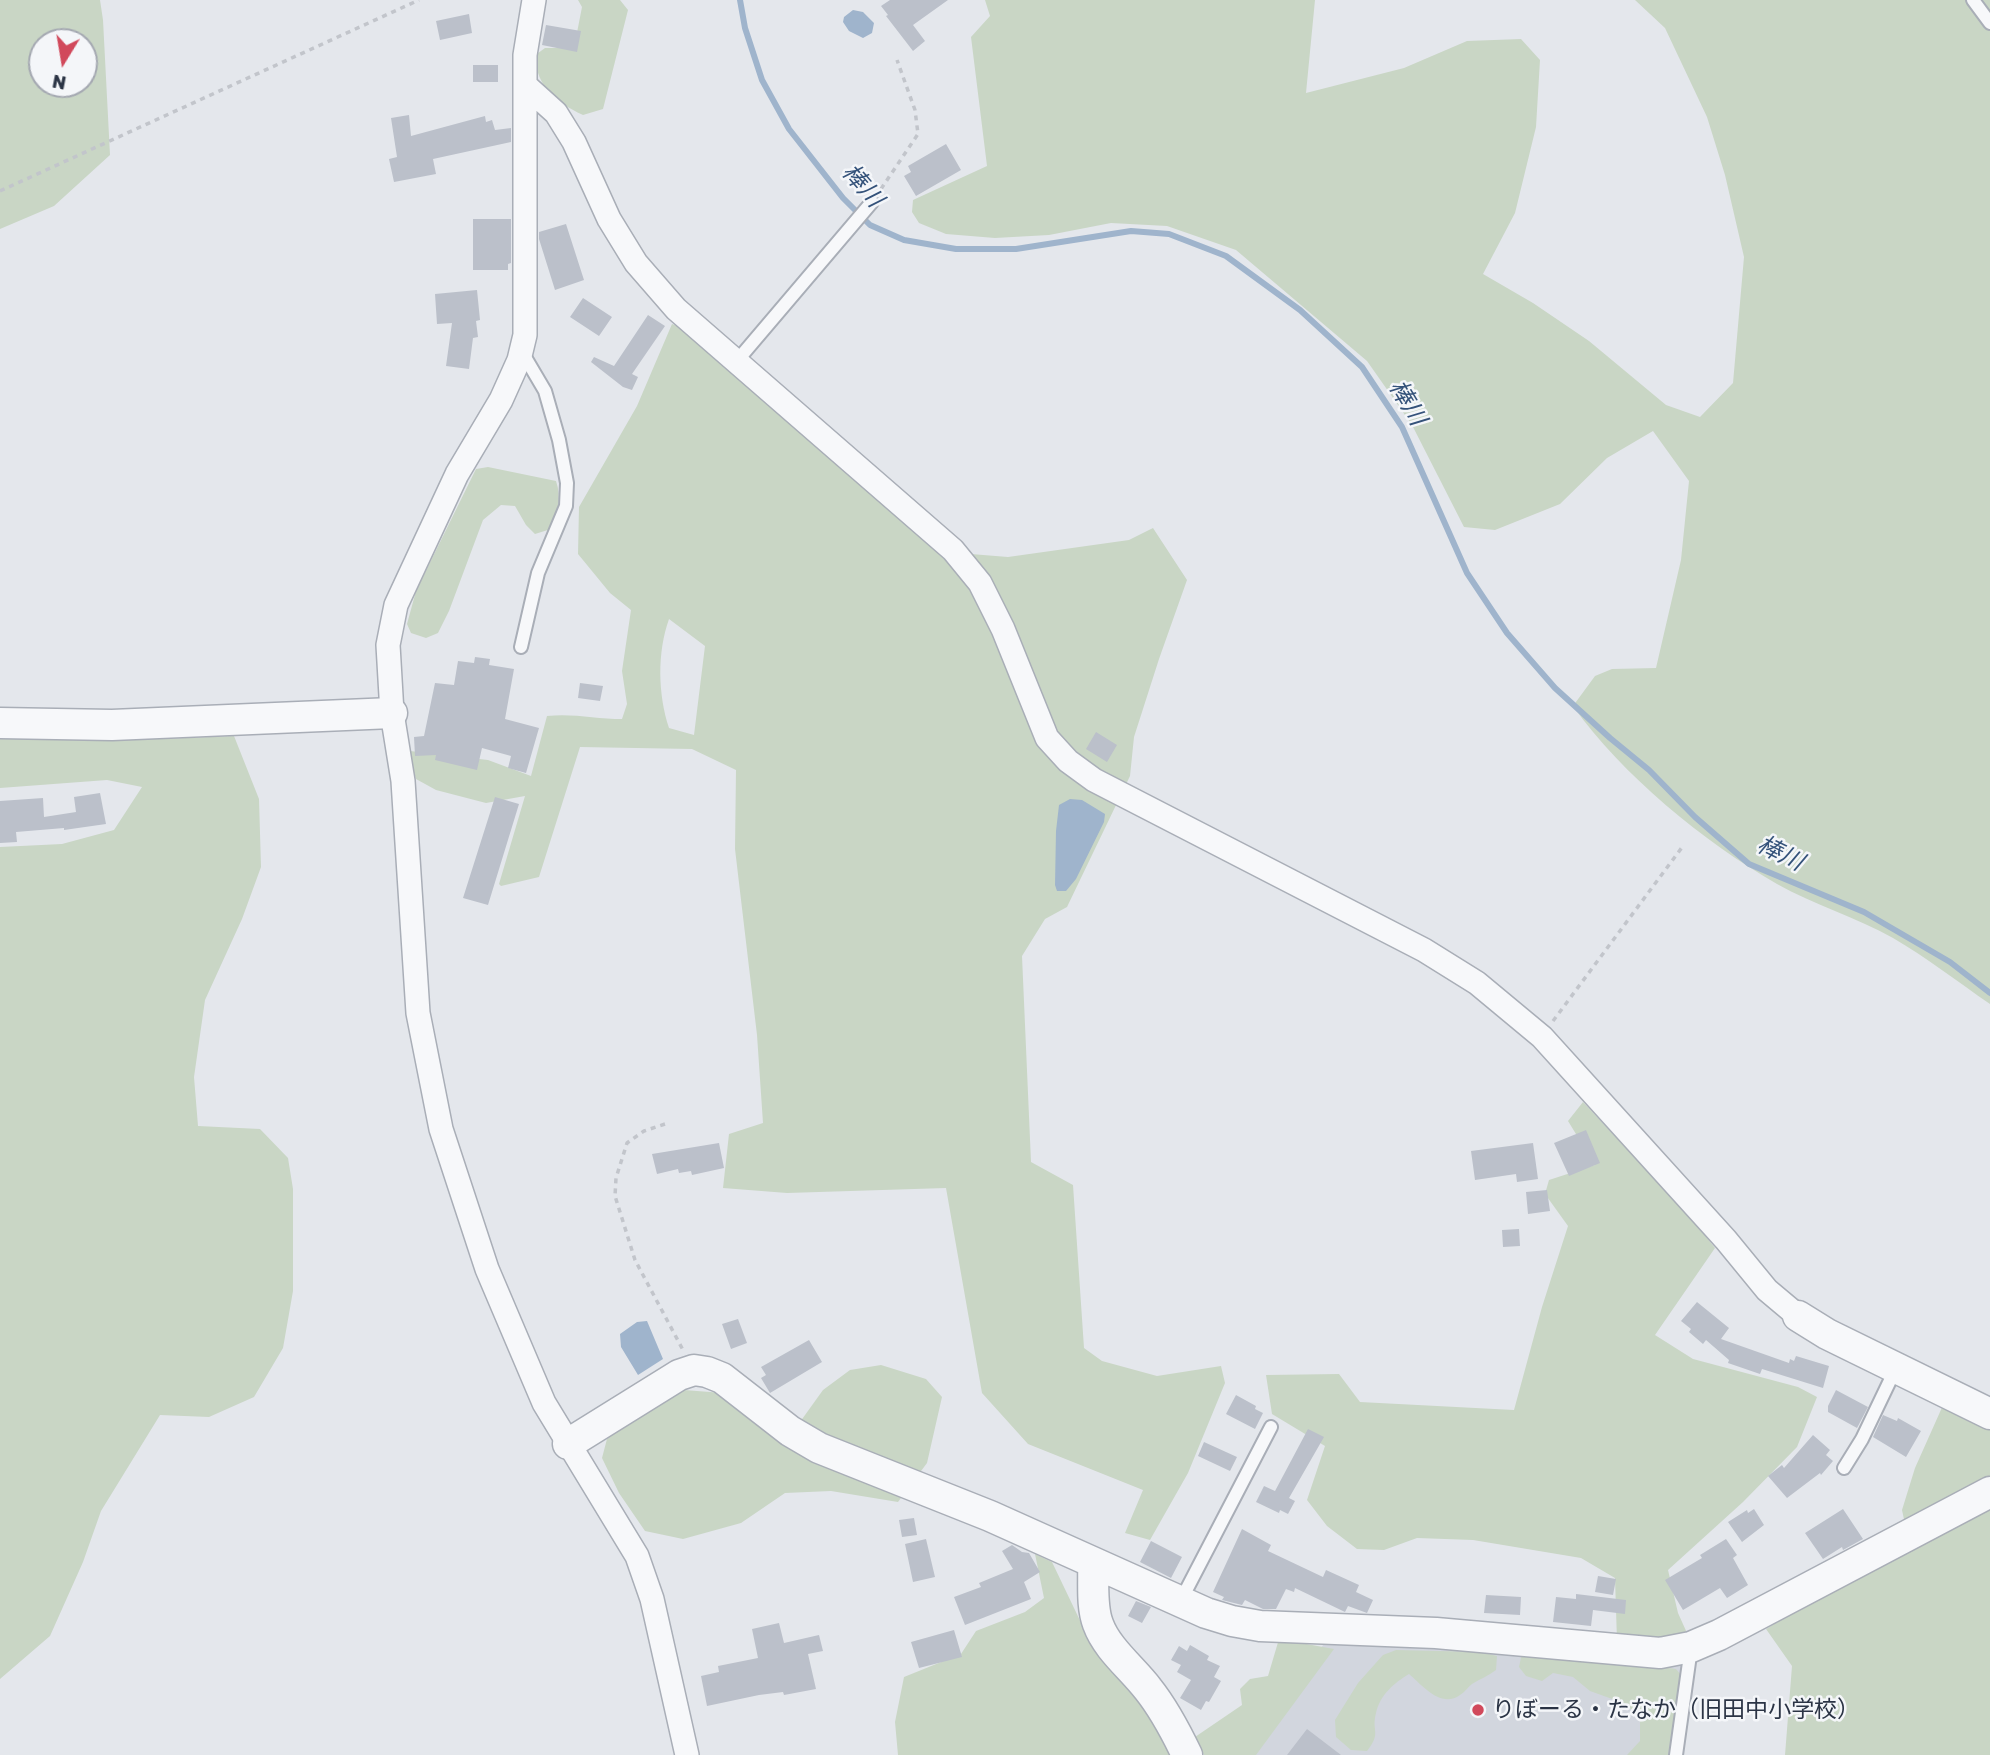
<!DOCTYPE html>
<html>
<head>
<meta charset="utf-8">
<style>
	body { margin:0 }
	#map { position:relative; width:1990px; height:1755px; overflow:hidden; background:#e4e7ec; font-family:Rubik,sans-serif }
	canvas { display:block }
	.north { position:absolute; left:28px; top:28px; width:70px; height:70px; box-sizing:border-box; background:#f4f6f9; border:2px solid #a4a8b1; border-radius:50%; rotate:191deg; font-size:19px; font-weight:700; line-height:28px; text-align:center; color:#2b3445 }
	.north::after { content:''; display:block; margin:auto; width:24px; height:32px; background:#d1495b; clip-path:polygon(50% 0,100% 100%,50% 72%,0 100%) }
</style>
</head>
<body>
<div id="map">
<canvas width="1990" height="1755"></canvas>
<div class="north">N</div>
</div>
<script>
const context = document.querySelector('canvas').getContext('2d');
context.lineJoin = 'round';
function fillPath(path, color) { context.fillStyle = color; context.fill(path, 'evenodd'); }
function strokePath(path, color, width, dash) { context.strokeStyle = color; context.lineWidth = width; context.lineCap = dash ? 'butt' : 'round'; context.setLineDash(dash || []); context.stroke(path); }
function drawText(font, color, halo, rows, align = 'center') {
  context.font = font + ' Rubik,"Noto Sans JP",sans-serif'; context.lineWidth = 5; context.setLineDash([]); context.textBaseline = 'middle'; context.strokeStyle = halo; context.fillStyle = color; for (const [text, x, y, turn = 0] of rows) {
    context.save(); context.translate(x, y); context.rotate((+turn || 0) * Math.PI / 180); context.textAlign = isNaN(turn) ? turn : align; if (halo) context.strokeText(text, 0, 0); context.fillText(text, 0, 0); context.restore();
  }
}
const built = new Path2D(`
	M1328,1638L1348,1644L1441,1646L1683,1660L1670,1755H1245Z`);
const green = new Path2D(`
	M0,0H100L103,20L110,155L54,206L0,229ZM42,42H84V84H42Z
	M578,0H620L628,10L603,109L583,115C554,101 539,89 534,56L545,48H574L582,7Z
	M985,0H1315L1306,93L1404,68L1467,41L1521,39L1540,60L1536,127L1515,213L1483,274L1533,303L1589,341L1666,405L1700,417L1733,383L1744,257L1725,175L1707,117L1665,28L1635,0H1990V1004C1958,982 1926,957 1893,938C1856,917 1814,905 1777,884C1704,842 1622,775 1573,706L1595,676L1612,669L1656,668L1681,560L1689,481L1653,431L1607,458L1560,504L1495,530L1464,527L1412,425L1367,361L1236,250L1167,226L1111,223L1049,235L995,238L946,234L919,223L912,212L913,200L987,166L971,37L990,16Z
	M672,324L688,330L946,552L1008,557L1129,540L1153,528L1187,580L1159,659L1134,737L1130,776L1067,907L1045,919L1022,956L1031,1162L1073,1185L1084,1348L1102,1361L1157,1376L1221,1366L1225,1383L1188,1473L1150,1540L1125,1533L1143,1490L1028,1444L982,1393L946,1188L787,1193L723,1188L729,1134L763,1123L757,1035L735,849L736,770L692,749L580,747L539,877L501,886L499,884L525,796L486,803L436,790L416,779L410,760V751L488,760L531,776L547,716C572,713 597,719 622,719L627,704L622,671L631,610L610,593L578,554L579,507L637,406ZM669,619L705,646L694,735L669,728C658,694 657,653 669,619Z
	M488,467L556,481C562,498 557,513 551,529L535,534L526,525L515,506L501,505L483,520L449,611L438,633L426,638L411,633L407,624L416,591L476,469Z
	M56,736L161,739L234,736L259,799L261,867L242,919L205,1000L194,1077L198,1126L260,1129L288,1158L293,1189V1291L283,1348L254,1397L209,1417L160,1415L101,1511L83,1562L50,1636L0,1679V847L62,844L114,830L142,787L107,780L0,788V737Z
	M1583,1102L1688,1214L1715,1248L1655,1335L1693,1359L1798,1387L1817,1397L1797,1447L1743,1502L1668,1570L1678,1613L1687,1633L1663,1644L1617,1641L1615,1578L1581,1558L1473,1540L1417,1538L1384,1550L1357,1549L1327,1526L1307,1500L1325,1446L1272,1414L1266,1375L1339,1374L1360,1402L1514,1410L1542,1307L1568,1226L1545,1194L1549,1180L1595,1165L1568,1121Z
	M881,1365L926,1379L942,1397L927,1463L898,1502L831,1491L785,1493L741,1523L683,1539L645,1531L619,1493L602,1458L607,1439L639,1412L684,1390L723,1393L800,1422L823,1390L850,1370Z
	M1944,1403L1990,1428V1478L1905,1524L1902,1510L1915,1468Z
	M1990,1505V1755H1785L1792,1666L1766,1629L1834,1588Z
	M1035,1554L1052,1562L1085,1631L1138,1695L1173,1755H898L895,1722L904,1677L961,1654L976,1631L1025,1612L1044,1598Z
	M1279,1639L1334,1649L1256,1755H1204L1195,1737L1242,1705L1240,1689L1250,1679L1268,1676Z
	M1396,1650L1481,1652L1497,1656L1496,1670C1488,1676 1480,1679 1472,1684C1468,1687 1465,1692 1460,1695C1441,1709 1422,1685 1409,1674C1394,1683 1380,1695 1376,1713C1371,1732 1382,1732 1367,1751L1351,1750L1336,1737L1335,1720L1358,1683L1383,1655Z
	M1522,1653L1590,1657L1676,1669L1681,1675L1668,1755H1627L1640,1741V1718L1626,1704L1590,1691L1573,1677L1553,1673L1542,1681L1526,1676L1519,1667Z`);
const water = new Path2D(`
	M853,10L863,12L874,23L872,33L863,38L849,31L843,22L844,17Z
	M1070,799L1082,800L1105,814L1104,822L1076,879L1066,891H1057L1055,885L1056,831L1059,805Z
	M647,1321L663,1359L638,1375L621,1347L620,1334L637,1322Z`);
const stream = new Path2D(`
	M740,0L745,28L762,80L789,129L843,198L870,225L904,240L956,249H1016L1131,231L1169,234L1226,256L1300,310L1362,367L1402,427L1467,573L1507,633L1555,688L1610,738L1649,770L1695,817L1749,864L1864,912L1950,962L1990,993`);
const building = new Path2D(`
	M890,0H948L913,25L925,41L913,51L886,16L888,15L881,6Z
	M469,14L472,33L440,40L436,21Z
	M546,25L581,31L577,52L542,45Z
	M473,65H498V82H473Z
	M409,115L411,136L485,116L486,122L492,120L495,130L511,128V142L433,159L436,174L394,182L389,159L397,157L391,118Z
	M946,144L961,170L916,196L904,176L911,172L908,166Z
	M473,219H511V263L508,264V270H473Z
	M566,224L584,280L555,290L539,239V232Z
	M477,290L480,320L476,321L478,337L473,338L469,369L446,366L452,323L437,324L435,294Z
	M583,298L612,317L599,336L570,317Z
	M648,315L665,326L632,374L638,377L632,390L623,387L591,362L594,357L614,366Z
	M475,657L490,659L489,665L514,669L505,719L539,728L526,773L508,768L511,756L482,748L477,770L435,760L436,755L415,756L414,737L424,736L435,683L454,685L458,661L474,663Z
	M580,683L603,686L600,701L578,698Z
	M1096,732L1117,745L1107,762L1086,749Z
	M100,793L106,824L64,830V828L16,832L17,842L0,843V801L43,798L44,817L76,812L74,797Z
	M495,797L519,804L488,905L463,898Z
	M1586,1130L1600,1163L1569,1176L1554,1143Z
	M719,1143L724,1168L692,1175L691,1171L679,1173L678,1169L657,1174L652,1154Z
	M1533,1143L1538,1179L1517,1182L1516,1174L1475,1180L1471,1151Z
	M1547,1190L1550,1211L1528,1214L1526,1192Z
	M1519,1229L1520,1246L1503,1247L1502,1230Z
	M1697,1302L1729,1328L1721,1339L1789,1363L1790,1359L1794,1361L1796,1356L1829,1366L1823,1388L1762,1369L1760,1374L1728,1363L1729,1360L1706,1340L1703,1344L1689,1332L1691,1329L1681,1321Z
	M738,1319L747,1343L731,1349L722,1324Z
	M809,1340L822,1362L770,1393L761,1378L766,1375L761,1367Z
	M1836,1390L1868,1407L1857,1428L1828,1412V1406Z
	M1236,1395L1256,1406L1255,1409L1263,1413L1255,1429L1226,1414Z
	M1883,1415L1897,1421L1898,1418L1921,1431L1906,1457L1873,1437Z
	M1308,1429L1324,1437L1289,1498L1295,1501L1288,1514L1280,1510L1279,1513L1256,1502L1264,1486L1275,1491Z
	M1813,1435L1830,1450L1826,1455L1833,1461L1821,1475L1820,1473L1787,1498L1768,1476L1782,1465L1784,1468Z
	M1204,1442L1237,1457L1230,1471L1198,1456Z
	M1754,1509L1764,1525L1742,1542L1728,1522L1747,1510L1748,1513Z
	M1843,1509L1863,1539L1843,1550L1842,1547L1823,1559L1805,1533Z
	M914,1518L917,1535L902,1537L899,1520Z
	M1242,1529L1271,1545L1268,1551L1323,1577L1326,1570L1359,1585L1356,1592L1373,1600L1367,1613L1348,1606L1345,1612L1295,1588L1294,1592L1286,1589L1276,1609H1263L1245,1600L1242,1605L1222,1600L1224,1597L1213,1592Z
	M926,1539L935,1577L913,1582L905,1544Z
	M1726,1539L1737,1555L1733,1558L1748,1585L1727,1598L1720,1588L1683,1610L1665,1580L1702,1558L1700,1555Z
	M1151,1541L1182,1557L1171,1578L1140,1562Z
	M1012,1545L1022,1552L1029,1553L1040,1572L1024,1582L1031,1599L965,1625L954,1597L981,1587L979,1583L1013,1569L1002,1551Z
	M1598,1576L1616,1579L1613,1595L1595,1592Z
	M1576,1594L1626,1600L1625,1614L1593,1610L1591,1626L1553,1622L1556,1597L1576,1599Z
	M1486,1595L1521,1597L1520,1615L1484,1613Z
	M1136,1601L1151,1607L1142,1623L1128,1616Z
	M779,1623L784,1643L819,1635L823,1651L808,1654L816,1689L784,1695L783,1692L759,1695L707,1706L701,1676L719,1672L718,1666L758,1658L752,1629Z
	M954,1630L962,1657L919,1668L911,1642Z
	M1190,1645L1209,1656L1207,1660L1220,1666L1214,1677L1221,1681L1209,1702L1206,1701L1201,1710L1180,1698L1191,1680L1177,1672L1181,1665L1171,1660L1179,1646L1187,1651Z
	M1307,1729L1341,1755H1287Z`);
const path = new Path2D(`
	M881,189L918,134L915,110L897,60
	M0,191L419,0
	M1553,1021L1683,846
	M665,1124L644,1131L627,1143L616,1178L615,1196L635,1260L683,1350`);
const service = new Path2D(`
	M1973,0L1990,23
	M736,362L872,202
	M521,647L538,573L566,506L567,483L559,440L545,391L522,352
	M1844,1468L1862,1439L1896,1368
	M1180,1602L1271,1427
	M1676,1755L1691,1648`);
const minor = new Path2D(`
	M534,0L525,55V335L519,360L501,400L457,474L396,605L388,645L392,713L403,781L418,1013L441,1129L487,1269L544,1403L637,1556L652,1599L687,1755
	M525,85L556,113L574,142L609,219L636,263L676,309L953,550L980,583L1003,629L1047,738L1068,761L1094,780L1424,950L1477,983L1542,1037L1726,1240L1767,1290L1798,1316`);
const tertiary = new Path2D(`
	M0,723L112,725L392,713
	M1798,1316L1827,1334L1990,1414
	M568,1444L679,1375L694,1370L707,1372L722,1378L790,1431L819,1448L990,1516L1206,1613L1232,1621L1260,1626L1436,1633L1660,1653L1691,1647L1719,1635L1990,1492
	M1093,1564C1094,1582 1091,1606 1098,1624C1107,1649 1132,1668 1148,1689C1164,1709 1176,1732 1187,1755`);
const markers = [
	[1478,1710,7,"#d1495b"]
];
const poiNames = [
	["りぼーる・たなか（旧田中小学校）",1492,1710]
];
const waterNames = [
	["棒川",862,186,49],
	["棒川",1407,403,59],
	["棒川",1780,854,26]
];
fillPath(built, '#d2d6de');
fillPath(green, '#c9d6c5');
fillPath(water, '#9fb4cc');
strokePath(stream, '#9fb4cc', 6);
fillPath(building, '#bbc0ca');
strokePath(service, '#a9aeb7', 16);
strokePath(minor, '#a9aeb7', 26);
strokePath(tertiary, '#a9aeb7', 33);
strokePath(path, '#c2c5cb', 3.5, [5, 5]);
strokePath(service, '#f7f8fa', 12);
strokePath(minor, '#f7f8fa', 23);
strokePath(tertiary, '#f7f8fa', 30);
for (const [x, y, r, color] of markers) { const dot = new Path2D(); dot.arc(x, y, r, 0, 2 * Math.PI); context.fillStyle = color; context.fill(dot); strokePath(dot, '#f4f6f9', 2.5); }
drawText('23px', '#2b3445', '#f4f6f9', poiNames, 'left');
drawText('italic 24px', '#34527a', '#f4f6f9', waterNames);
</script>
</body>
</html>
